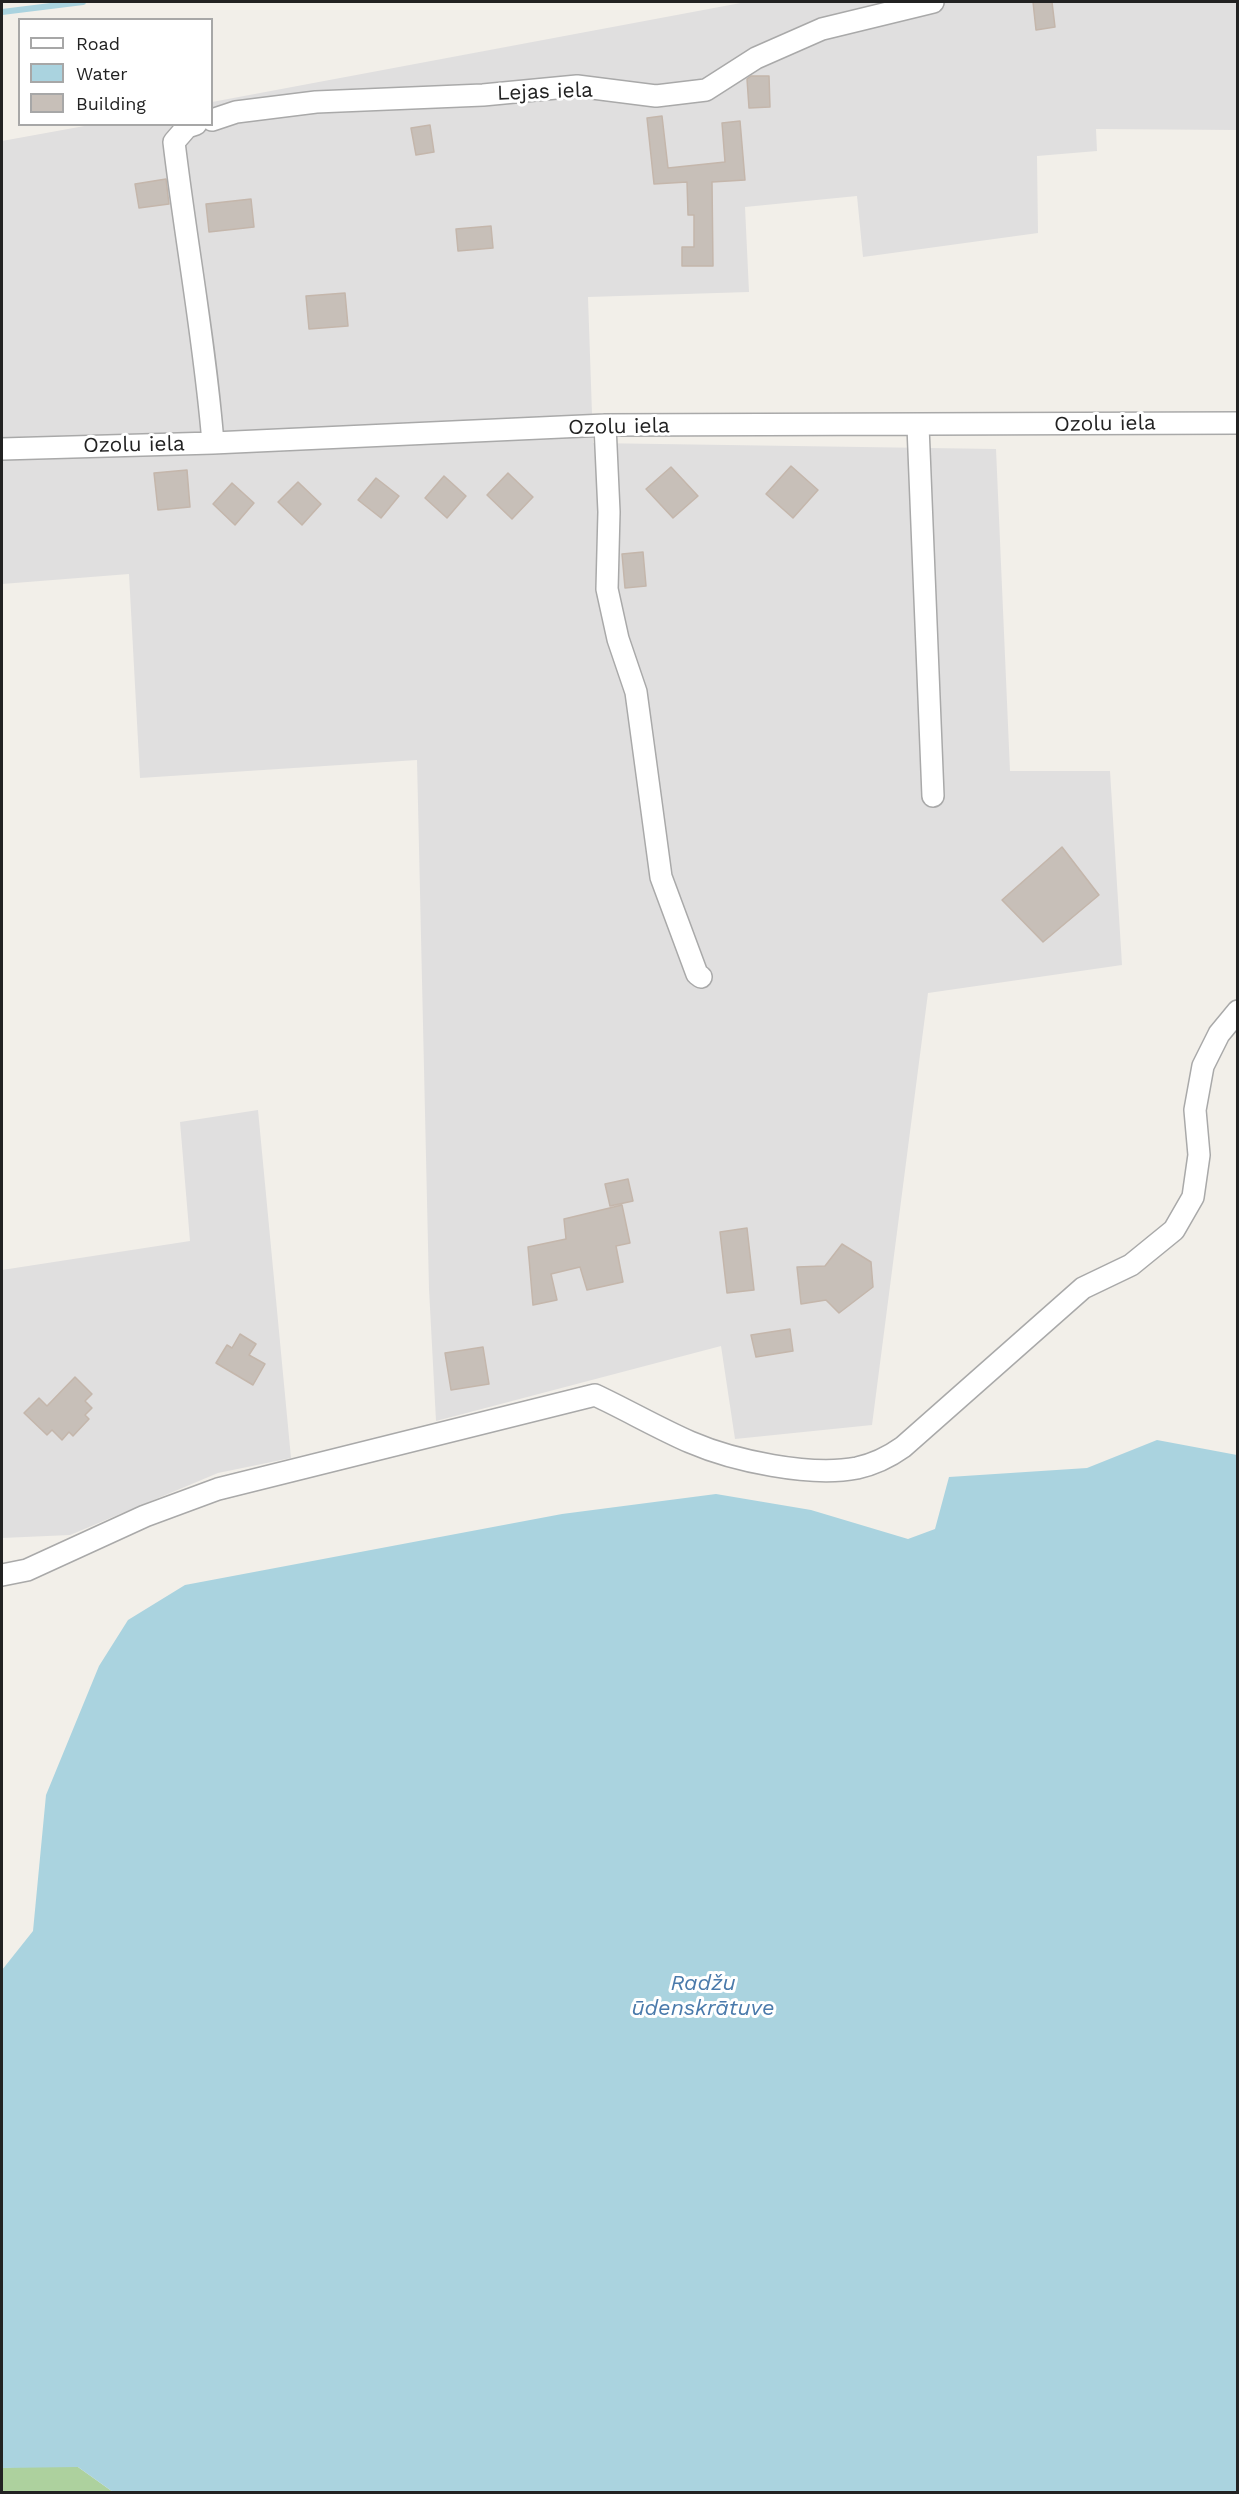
<!DOCTYPE html>
<html>
<head>
<meta charset="utf-8">
<style>
	body { margin:0 }
	#map { position:relative; width:1239px; height:2494px; overflow:hidden; background:#f2efe9; font-family:"Work Sans",sans-serif }
	canvas { display:block }
	.frame { position:absolute; inset:0; border:3px solid #222; pointer-events:none }
	.legend { position:absolute; left:18px; top:18px; width:195px; height:108px; box-sizing:border-box; background:#fff; border:2px solid #a7a7a7; margin:0; padding:8px 10px; list-style:none; font-size:18px; color:#222 }
	.legend li { display:flex; align-items:center; gap:12px; height:30px }
	.legend b { width:30px; border:2px solid #a7a7a7 }
</style>
</head>
<body>
<div id="map">
<canvas width="1239" height="2494"></canvas>
<div class="frame"></div>
<ul class="legend">
<li><b style="height:8px;background:#fff"></b>Road</li>
<li><b style="height:16px;background:#aad3df"></b>Water</li>
<li><b style="height:16px;background:#c7bfb8"></b>Building</li>
</ul>
</div>
<script>
const context = document.querySelector('canvas').getContext('2d');
context.lineJoin = 'round';
function fillPath(path, color) { context.fillStyle = color; context.fill(path, 'evenodd'); }
function strokePath(path, color, width, dash) { context.strokeStyle = color; context.lineWidth = width; context.lineCap = dash ? 'butt' : 'round'; context.setLineDash(dash || []); context.stroke(path); }
function drawText(font, color, halo, rows, align = 'center') {
  context.font = font + ' "Work Sans",sans-serif'; context.lineWidth = 6; context.setLineDash([]); context.textBaseline = 'middle'; context.strokeStyle = halo; context.fillStyle = color; for (const [text, x, y, turn = 0] of rows) {
    context.save(); context.translate(x, y); context.rotate((+turn || 0) * Math.PI / 180); context.textAlign = isNaN(turn) ? turn : align; if (halo) context.strokeText(text, 0, 0); context.fillText(text, 0, 0); context.restore();
  }
}
const residential = new Path2D(`
	M746,2H1237V130L1096,129L1097,151L1037,156L1038,233L863,257L857,196L745,207L749,292L588,297L593,443L996,449L1010,771H1110L1122,965L928,993L872,1425L735,1439L721,1346L436,1421L429,1289L417,760L140,778L129,574L2,584V141L90,125L212,124V102Z
	M258,1110L291,1458L218,1473L70,1535L2,1538V1270L190,1241L180,1122Z`);
const forest = new Path2D(`
	M27,2466L78,2467L113,2492H2V2468Z`);
const water = new Path2D(`
	M1157,1440L1237,1455V2492H113L78,2467L2,2468V1970L33,1931L46,1795L99,1666L128,1620L185,1585L562,1514L716,1494L811,1510L908,1539L935,1529L949,1477L1087,1468Z`);
const stream = new Path2D(`
	M2,12L83,2`);
const building = new Path2D(`
	M1033,2H1052L1055,27L1036,30Z
	M751,76H769L770,107L749,108L747,79Z
	M662,116L668,168L725,162L722,123L740,121L745,180L712,182L713,266H682V247H694V215H688L687,182L654,184L647,118Z
	M430,125L434,152L416,155L411,128Z
	M166,179L169,204L139,208L135,184Z
	M251,199L254,227L209,232L206,204Z
	M491,226L493,248L458,251L456,229Z
	M345,293L348,326L309,329L306,296Z
	M791,466L818,490L793,518L766,494Z
	M671,467L698,496L673,518L646,489Z
	M187,470L190,507L158,510L154,473Z
	M508,473L533,497L512,519L487,495Z
	M444,476L466,496L447,518L425,498Z
	M376,478L399,496L381,518L358,500Z
	M298,482L321,504L302,525L278,502Z
	M232,483L254,503L235,525L213,504Z
	M643,552L646,586L625,588L622,554Z
	M1062,847L1099,895L1043,942L1002,900Z
	M628,1179L633,1201L610,1206L605,1184Z
	M622,1205L630,1243L616,1246L623,1282L587,1290L580,1267L551,1274L557,1300L533,1305L528,1247L566,1239L564,1219Z
	M747,1228L754,1290L727,1293L720,1232Z
	M842,1244L871,1262L873,1287L839,1313L826,1300L801,1304L797,1267L825,1266Z
	M790,1329L793,1351L756,1357L751,1335Z
	M240,1334L256,1344L249,1355L265,1364L253,1385L216,1363L227,1345L232,1348Z
	M483,1347L489,1384L451,1390L445,1353Z
	M75,1377L92,1394L85,1401L92,1408L85,1415L89,1419L73,1436L69,1432L62,1440L52,1430L47,1435L24,1413L39,1398L47,1406Z`);
const minor = new Path2D(`
	M212,120L236,112L316,102L483,95L577,86L656,96L706,90L756,58L822,29L933,2
	M196,124L187,127L174,142C186,243 205,342 213,443
	M605,425L609,512L607,589L618,639L636,692L661,877L697,974L701,977
	M918,426L933,796
	M2,449L213,443L605,425L1238,423
	M2,1575L27,1570L145,1516L218,1489L595,1395C627,1410 658,1428 690,1442C734,1461 810,1477 857,1468C875,1464 889,1457 903,1447L1083,1288L1131,1265L1174,1230L1193,1197L1199,1155L1195,1110L1203,1066L1219,1034L1238,1011`);
const streetNames = [
	["Lejas iela",545,92,-2],
	["Ozolu iela",1105,424,-1],
	["Ozolu iela",619,427,-1],
	["Ozolu iela",134,445,-1]
];
const waterNames = [
	["Radžu",703,1984],
	["ūdenskrātuve",703,2009]
];
fillPath(residential, '#e0dfdf');
fillPath(forest, '#add19e');
fillPath(water, '#aad3df');
strokePath(stream, '#aad3df', 6);
fillPath(building, '#c7bfb8');
strokePath(building, '#c4b6ab', 1.5);
strokePath(minor, '#a9a9a9', 24);
strokePath(minor, '#fff', 21);
drawText('21px', '#222', '#fff', streetNames);
drawText('italic 22px', '#4a7aab', '#fff', waterNames);
</script>
</body>
</html>
